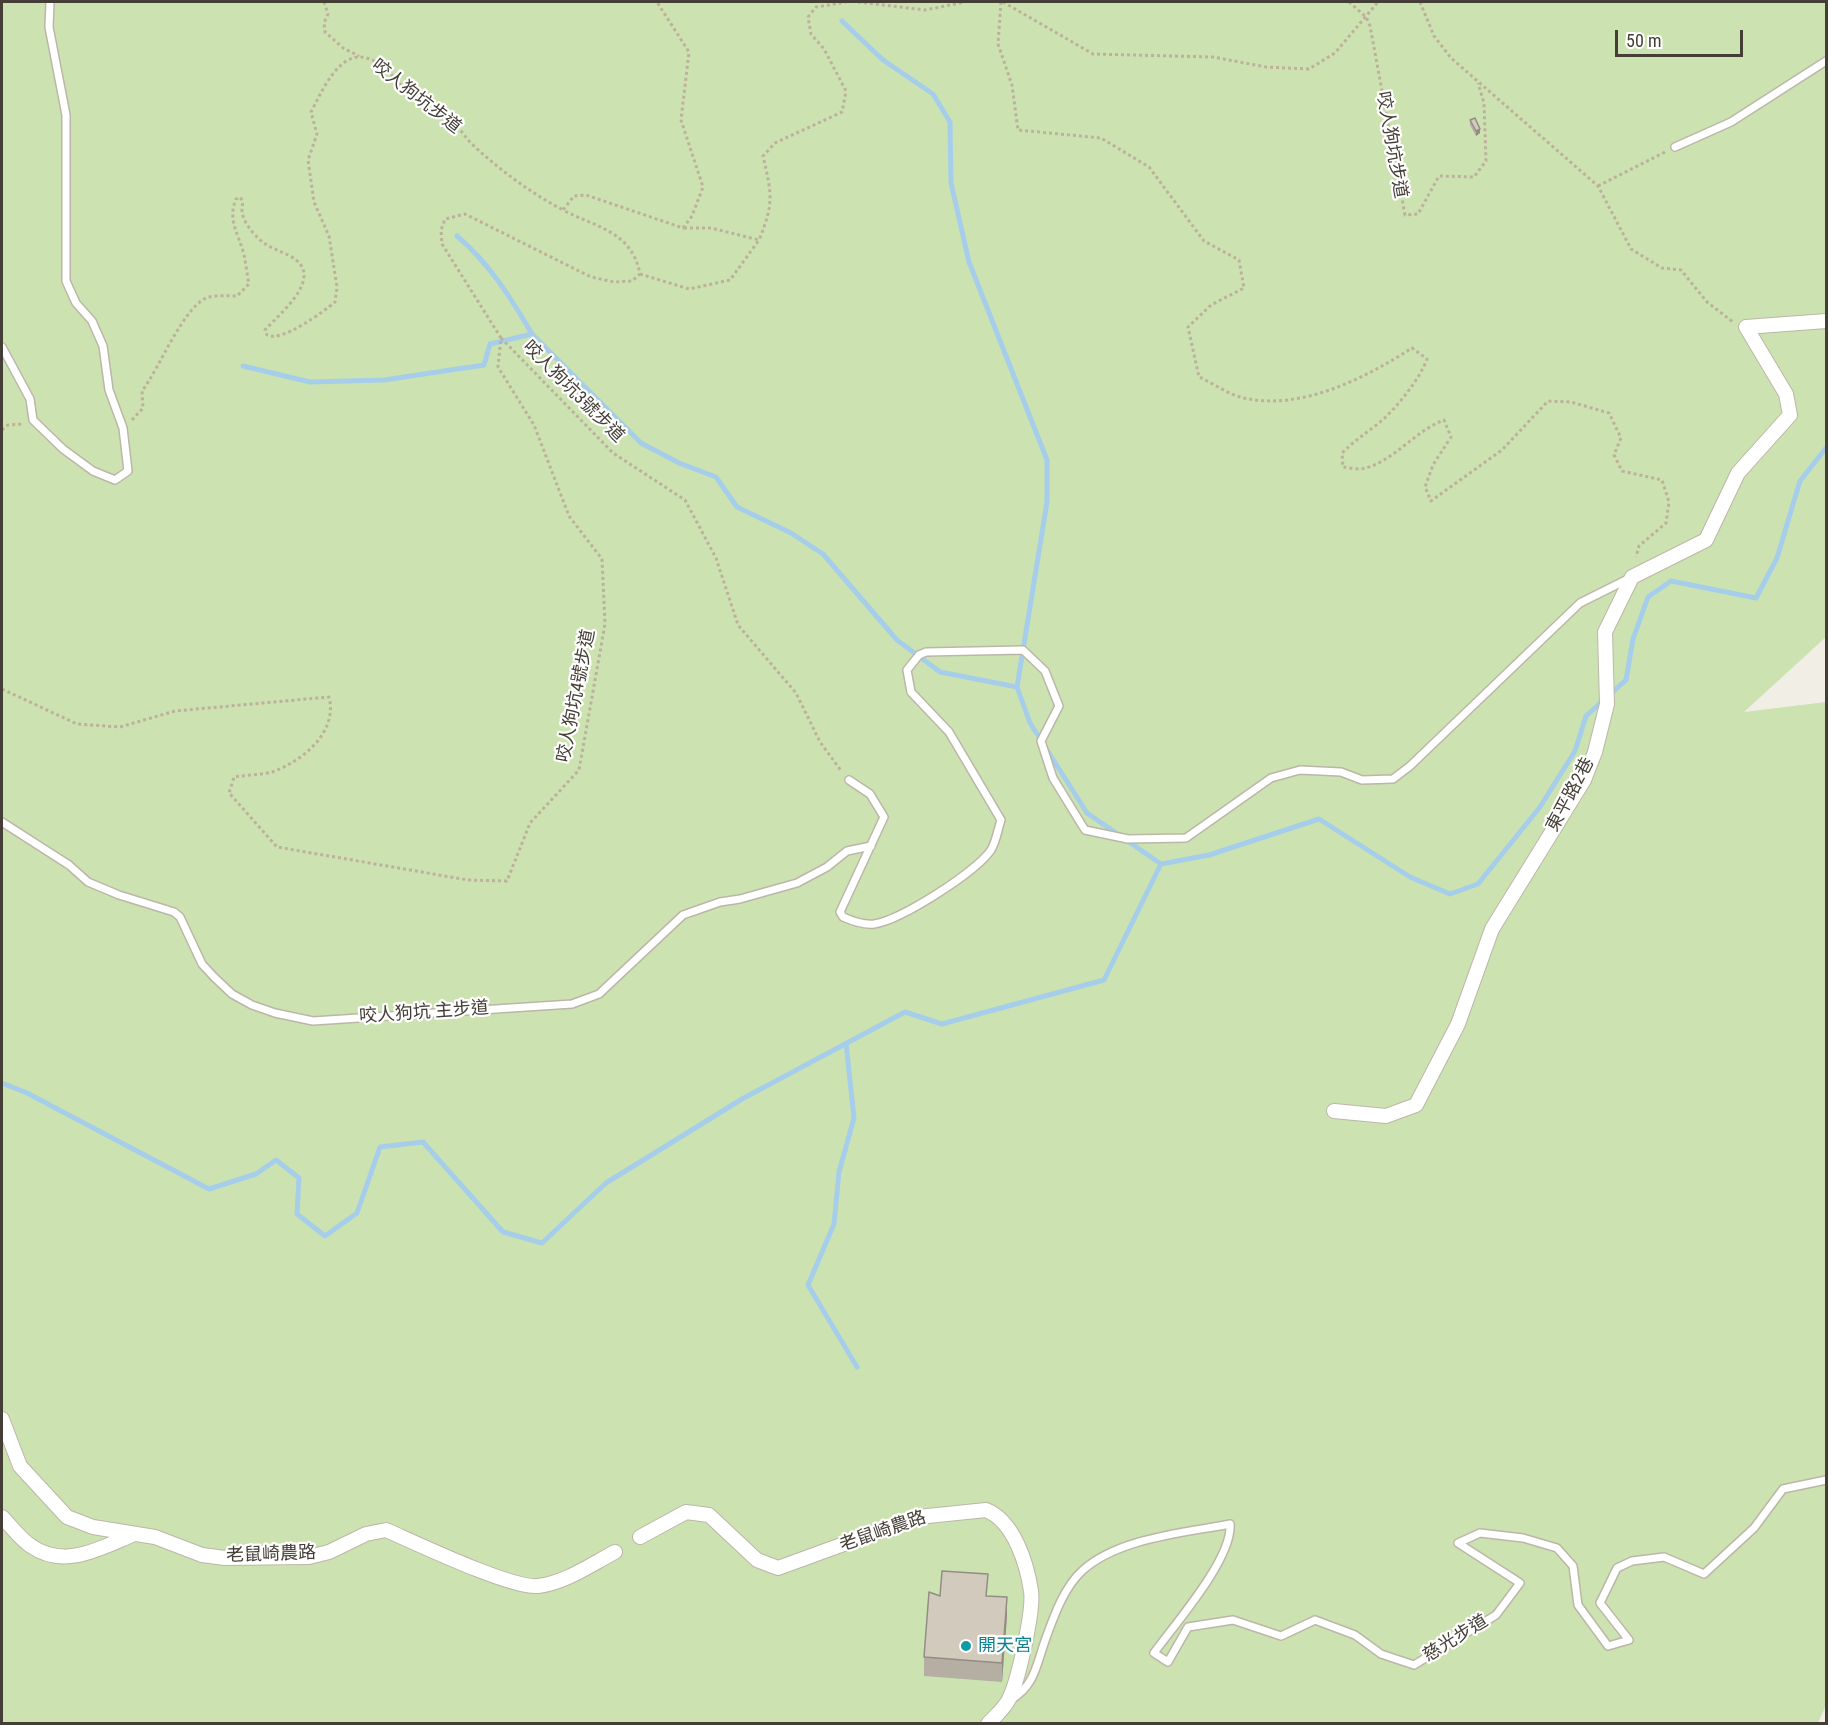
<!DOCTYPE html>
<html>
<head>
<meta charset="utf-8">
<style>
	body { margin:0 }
	#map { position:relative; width:1828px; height:1725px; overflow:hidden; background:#f1eee6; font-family:"Roboto Condensed",sans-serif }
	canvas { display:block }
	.frame { position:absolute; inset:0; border:3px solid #443e36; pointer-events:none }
	.scale { position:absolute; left:1615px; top:30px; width:128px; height:27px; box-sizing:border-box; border:3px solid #443e36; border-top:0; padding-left:8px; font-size:18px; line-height:21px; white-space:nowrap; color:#443e36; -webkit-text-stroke:4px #fff; paint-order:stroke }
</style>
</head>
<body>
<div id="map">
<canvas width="1828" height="1725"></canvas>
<div class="frame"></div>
<div class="scale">50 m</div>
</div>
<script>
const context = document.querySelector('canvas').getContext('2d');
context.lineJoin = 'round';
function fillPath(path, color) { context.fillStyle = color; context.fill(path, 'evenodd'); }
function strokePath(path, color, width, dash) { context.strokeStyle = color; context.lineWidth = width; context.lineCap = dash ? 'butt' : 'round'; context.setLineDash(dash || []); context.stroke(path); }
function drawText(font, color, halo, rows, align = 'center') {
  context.font = font + ' "Roboto Condensed","Noto Sans TC",sans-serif'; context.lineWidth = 4.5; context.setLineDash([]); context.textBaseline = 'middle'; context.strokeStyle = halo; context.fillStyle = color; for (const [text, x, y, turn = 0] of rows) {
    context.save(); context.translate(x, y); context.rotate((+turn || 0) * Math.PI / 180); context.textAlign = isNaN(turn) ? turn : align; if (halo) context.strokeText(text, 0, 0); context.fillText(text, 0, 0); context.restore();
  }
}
const green = new Path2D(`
	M2,2H1826V637L1744,712L1826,702V1705L1818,1723L2,1724Z`);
const stream = new Path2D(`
	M842,21L883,60L933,94L950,122L951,183L969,262L1047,460V502L1017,687
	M457,236C489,263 511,298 532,334
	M243,366L310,382L384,380L484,365L490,344L532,334L641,443L679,463L716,477L737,507L791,533L823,554L897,640L940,672L1017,687L1030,723L1087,813L1161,864
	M846,1043L854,1118L839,1172L834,1224L808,1285L857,1367
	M2,1083L27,1093L209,1189L256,1174L276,1160L299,1178L297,1214L325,1236L357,1213L380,1147L423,1142L503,1232L542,1243L606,1183L742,1099L905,1012L942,1024L1104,980L1161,864L1209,855L1319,819L1410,877L1450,894L1478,884L1540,807L1575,751L1586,716L1626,680L1633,639L1648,597L1671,581L1756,598L1777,558L1800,481L1826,448`);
const path = new Path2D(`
	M324,2L328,14L324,23L325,32L343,48L359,56
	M858,2L925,10L965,2
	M1001,2L998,44L1012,85L1018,130L1101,138L1149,167L1204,241L1239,260L1244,288L1211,305L1188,327L1199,377C1213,383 1229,395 1244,398C1302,411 1365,378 1412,348L1427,359C1420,379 1395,410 1379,423C1366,433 1354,441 1342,453L1343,467C1350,468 1360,470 1366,468C1396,459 1415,431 1444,420L1451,437L1433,465L1425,487L1431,501L1502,450L1548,401L1571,402L1609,413L1621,438L1614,455L1622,471L1662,480L1669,502L1666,523L1639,546L1636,557
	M1003,2L1093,54L1213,57L1266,67L1309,69L1335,53L1378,2
	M1349,2L1366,17L1370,26L1405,215L1418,214L1439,176L1474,177L1486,161L1484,103L1478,83
	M1420,2L1434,36L1451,58L1598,186L1631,249L1662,268L1681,270L1707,302L1733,322
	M1598,186L1665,152
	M684,228H711L759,240C774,203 772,195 763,156L775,143L842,112L846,91L824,49L811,34L808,17L816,7L846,2
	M640,274L689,289L730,280L759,240
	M501,338L613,453L685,500L716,558L738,625L796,693L820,742L842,772
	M132,420L143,408L142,391C158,371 185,303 209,297C217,295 229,296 237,296L249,284C247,274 246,264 244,255C239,234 227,221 236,199L240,197C244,203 242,204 242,210C242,220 251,231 258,238C268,248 279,250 290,256C327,276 281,312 265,330L267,335C281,343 323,312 335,302L337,287L329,236L314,202L308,160L317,134L311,112C320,95 337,55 361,57C383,59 396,82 411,95C425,107 443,113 456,126C463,132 467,140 474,146C501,171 531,193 563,210
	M2,430L8,425L23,424
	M2,689L77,724L120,727L175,711L329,697C338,732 303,761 272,772C260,775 246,775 234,777L229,793L277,847L468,880L507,881L530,823L579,770L605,624L602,559L569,516L534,425L498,367L501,338L442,244L441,230L445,219L465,214L591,277L614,282L632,281L640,274C632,231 595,227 563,210L574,196L586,195L683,228L692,216L703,187L681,120L689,52L657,2`);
const service = new Path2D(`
	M1675,147L1731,122L1826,61
	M2,347L30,399L33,420L63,449L93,471L115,480L128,471L123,428L109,390L103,346L92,321L76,303L66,281V115L49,27L50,2
	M849,780L870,794L884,817L840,912L843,917C852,921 864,925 874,924C901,920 976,872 991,850C996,842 998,829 1001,820L949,732L911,692L907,670L919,655L926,652L1023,650L1045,671L1059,706L1041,741L1053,778L1085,830L1128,839L1186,838L1271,778L1300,770L1341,772L1362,780L1393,779L1410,766L1580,603L1630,578
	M2,822L69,865L88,882L119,895L174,912L180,917L202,964L214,977L232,994L252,1005L275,1013L313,1021L572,1004L599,994L683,915L720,902L740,899L797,883L827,867L847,851L871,846
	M1011,1700C1036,1684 1036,1665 1046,1638C1054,1616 1064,1587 1083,1570C1119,1538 1183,1533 1230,1524C1233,1558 1175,1624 1154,1653L1168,1662L1188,1627L1233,1620L1281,1636L1315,1620L1355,1635L1381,1654L1414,1665L1496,1615L1520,1583L1458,1543L1480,1533L1523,1538L1557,1548L1573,1566L1578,1605L1608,1646L1629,1640L1600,1603L1617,1568L1632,1561L1664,1557L1704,1574L1754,1528L1783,1489L1826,1480`);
const minor = new Path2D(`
	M1334,1111L1386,1116L1416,1105L1458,1024L1492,929L1584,780L1595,752L1607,704L1605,632L1632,577L1706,540L1738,473L1790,415L1786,394L1746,327L1826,321
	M2,1419L20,1466L67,1517L93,1527L155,1537L202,1555L225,1558L309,1557L329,1552L366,1534L386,1530C416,1543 512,1589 538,1586C565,1583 592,1564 615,1552
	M2,1517C11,1526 20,1539 31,1546C64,1569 99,1549 132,1535
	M640,1537L686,1512L709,1515L757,1560L778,1568L918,1517L986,1510C1014,1521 1027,1564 1031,1591C1034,1610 1018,1682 1009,1699C1005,1708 995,1716 988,1724`);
const wall = new Path2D(`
	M1470,120L1480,133L1476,136L1470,125Z
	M988,1596L1007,1616L1002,1682L924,1676V1657Z`);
const shadedWall = new Path2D(`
	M1480,129V133L1476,136V131Z
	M1007,1597V1616L1002,1682V1663Z`);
const building = new Path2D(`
	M1475,118L1480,129L1476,131L1470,120Z
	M942,1571L988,1574L986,1596L1007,1597L1002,1663L924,1657L929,1592L940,1596Z`);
const markers = [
	[966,1646,6,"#0f9aa8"]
];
const streetNames = [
	["咬人狗坑步道",416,97,38],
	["咬人狗坑步道",1391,145,80],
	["咬人狗坑3號步道",573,392,45],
	["咬人狗坑4號步道",577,696,-79],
	["東平路2巷",1571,795,-62],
	["咬人狗坑 主步道",424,1013,-4],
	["老鼠崎農路",883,1532,-19],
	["老鼠崎農路",271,1555,-2],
	["慈光步道",1456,1639,-32]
];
const cultureNames = [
	["開天宮",978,1646]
];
fillPath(green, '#cce3b1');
strokePath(stream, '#a6ceea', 5);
strokePath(service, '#bcb6a9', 10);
strokePath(minor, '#bcb6a9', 16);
strokePath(path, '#bdb19c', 3, [3, 3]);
strokePath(service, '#fff', 7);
strokePath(minor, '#fff', 14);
fillPath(wall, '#b5aea2');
fillPath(shadedWall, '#938d84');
fillPath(building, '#d2cabc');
strokePath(building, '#938d84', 1.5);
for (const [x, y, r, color] of markers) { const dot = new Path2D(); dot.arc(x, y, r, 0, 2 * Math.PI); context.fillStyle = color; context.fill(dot); strokePath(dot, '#fff', 2); }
drawText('18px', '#443e36', '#fff', streetNames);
drawText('18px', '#0d838f', '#fff', cultureNames, 'left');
</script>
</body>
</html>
